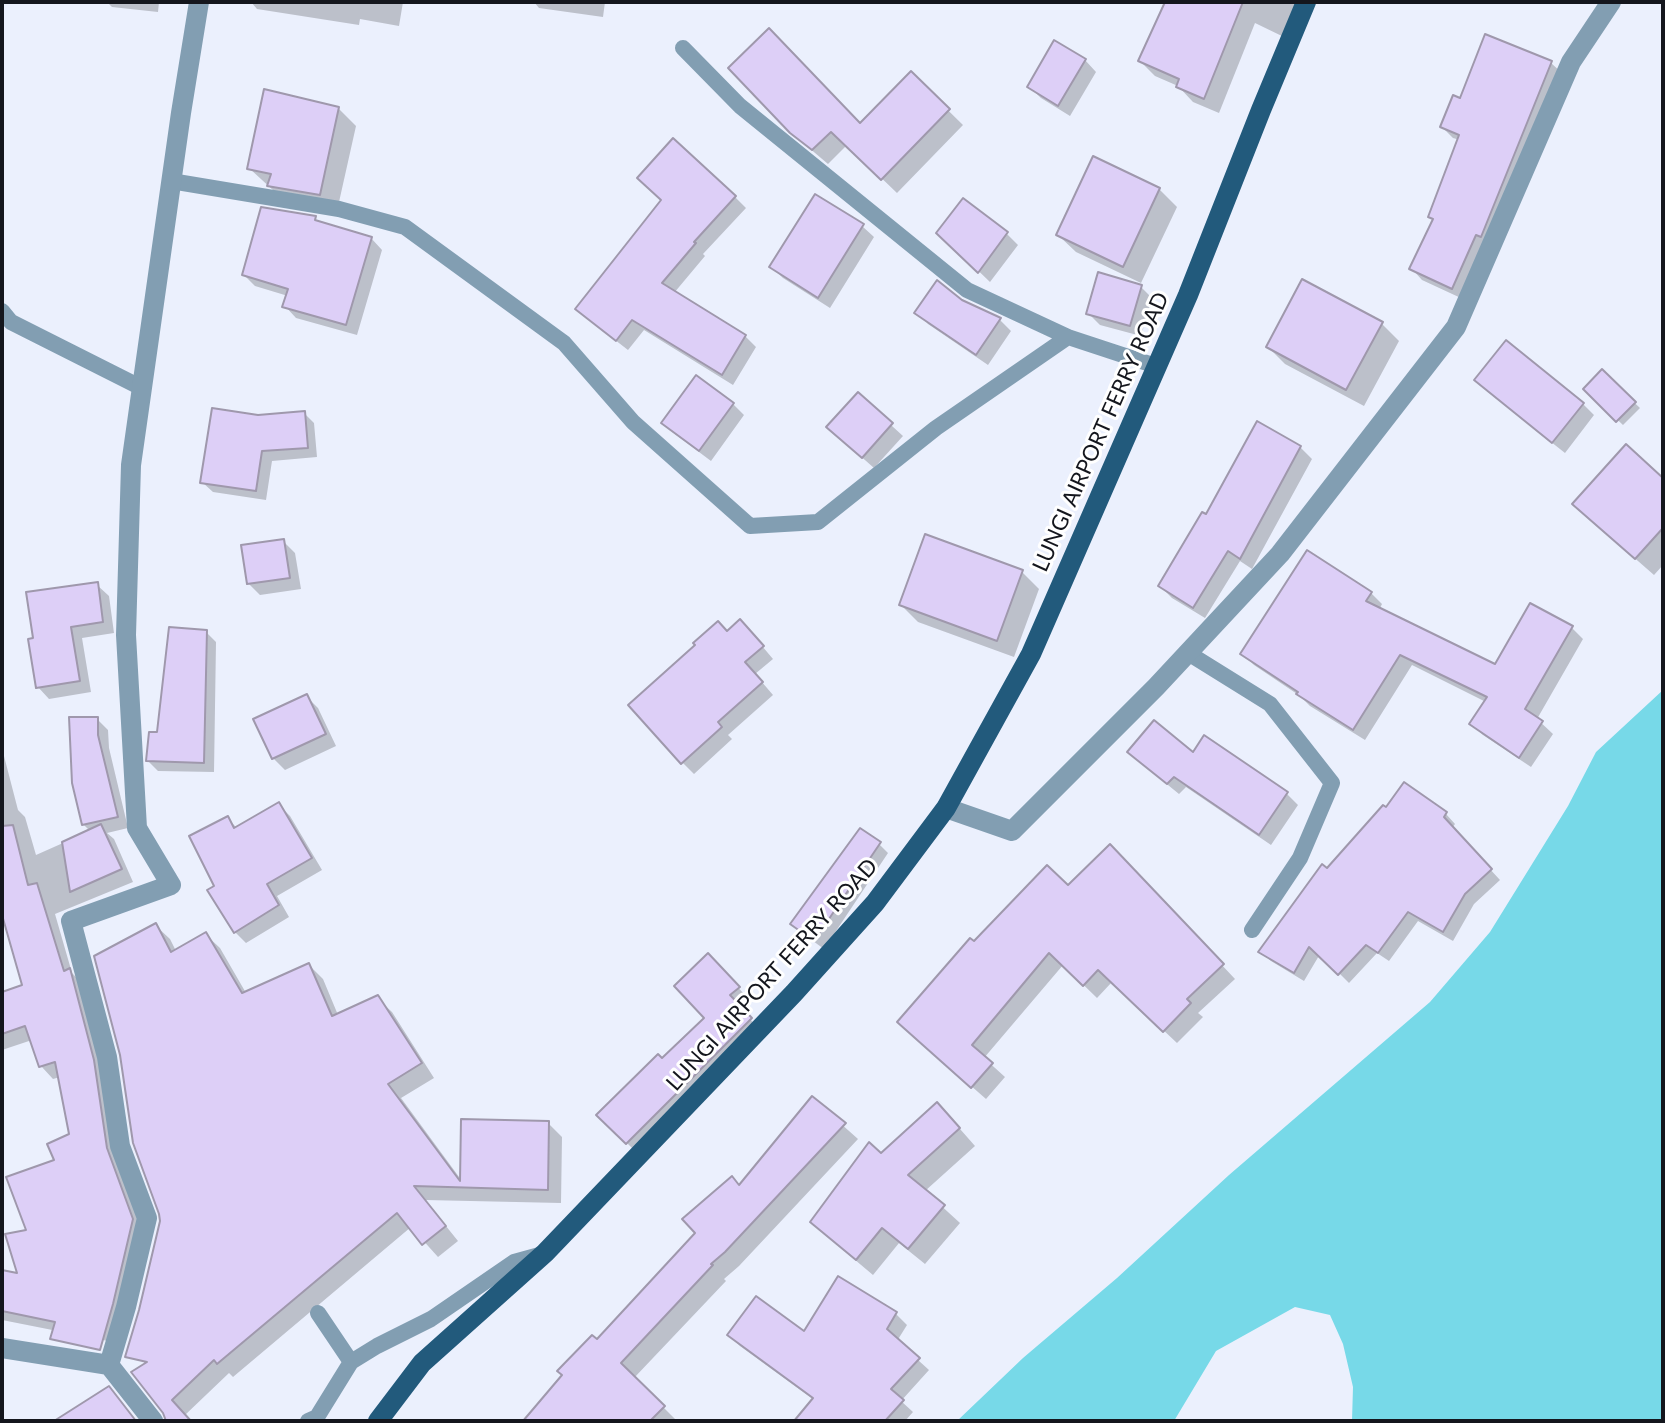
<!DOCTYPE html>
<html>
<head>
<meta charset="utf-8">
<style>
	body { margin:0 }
	#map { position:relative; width:1665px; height:1423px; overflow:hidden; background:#ebf0fd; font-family:Lato,sans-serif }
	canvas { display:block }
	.frame { position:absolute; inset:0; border:4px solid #14161d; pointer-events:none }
</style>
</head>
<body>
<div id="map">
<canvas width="1665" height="1423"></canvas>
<div class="frame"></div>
</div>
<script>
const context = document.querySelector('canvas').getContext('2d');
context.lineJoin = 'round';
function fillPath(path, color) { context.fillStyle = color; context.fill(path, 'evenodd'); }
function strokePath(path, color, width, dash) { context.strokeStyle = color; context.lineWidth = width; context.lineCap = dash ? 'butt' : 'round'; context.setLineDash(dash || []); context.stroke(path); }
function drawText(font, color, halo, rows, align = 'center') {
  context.font = font + ' Lato,sans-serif'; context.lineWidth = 6; context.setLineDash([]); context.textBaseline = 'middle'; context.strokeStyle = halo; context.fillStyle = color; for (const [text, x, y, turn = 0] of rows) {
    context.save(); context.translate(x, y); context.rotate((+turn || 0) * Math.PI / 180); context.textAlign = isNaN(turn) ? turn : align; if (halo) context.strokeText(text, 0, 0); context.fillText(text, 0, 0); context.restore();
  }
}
const water = new Path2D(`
	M1663,690V1421H1352L1353,1387L1343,1344L1330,1315L1295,1307L1216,1351L1174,1421H957L1023,1358L1117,1278L1229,1175L1430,1002L1490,932L1568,806L1596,752Z`);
const shadow = new Path2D(`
	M107,2H159L158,12L112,7Z
	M251,2H403L399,26L360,19L359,25L257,9Z
	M534,2H605L603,17L539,8Z
	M1168,2H1303L1286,38L1255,23L1219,113L1193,102L1178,86L1155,76L1140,61Z
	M1085,60L1096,72L1070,116L1041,98L1029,87Z
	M1551,63L1562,73L1463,299L1422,280L1412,269L1434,220L1460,140L1453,138L1442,127L1461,100Z
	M731,68L861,126L911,74L963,125L897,193L847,145L828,164L808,147Z
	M338,108L356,126L337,211L287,203L249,168Z
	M1159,189L1177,207L1141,283L1076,252L1058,235Z
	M735,197L746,208L703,254L705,256L674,293L745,336L756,347L733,385L644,330L628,350L588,319L577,309L663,200Z
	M963,201L1007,234L1018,245L990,282L939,233Z
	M315,218L320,224L371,238L382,250L357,335L296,318L285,306L288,296L255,286L244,275Z
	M862,226L874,237L830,308L783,278L771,267Z
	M1141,287L1152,298L1141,336L1100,325L1088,313Z
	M961,302L1000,320L1011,331L988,365L928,324L917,312Z
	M1382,324L1399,341L1364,406L1285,364L1268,347Z
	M1602,372L1640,408L1623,425L1585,389Z
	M1476,380L1583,404L1594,415L1565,453L1488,392Z
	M858,395L903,436L874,468L840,438Z
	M733,404L744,415L711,461L675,434L663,423Z
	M304,413L314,423L317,457L272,461L266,500L213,492L202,482L258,417Z
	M1300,447L1312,459L1252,569L1240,561L1205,618L1172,598L1160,586L1207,517Z
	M1663,480V565L1654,575L1598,526Z
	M283,541L295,553L301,589L260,595L248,583Z
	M1022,572L1039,589L1014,657L918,622L901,605Z
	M97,585L109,596L114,633L82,638L91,692L49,699L38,687L30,641Z
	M1371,593L1382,604L1379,610L1495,667L1531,606L1572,628L1583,639L1537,719L1553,734L1531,767L1483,735L1471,724L1486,702L1412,665L1365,740L1310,706L1300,696L1254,665L1243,654Z
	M206,632L216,642L214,772L158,771L148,761Z
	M727,633H751L773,659L755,674L773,695L728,735L732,739L694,774L682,762Z
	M306,696L318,708L336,746L285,770L273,758Z
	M97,719L108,730L109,748L128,828L107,833L114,839L133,882L55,914L72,973L82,983L145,1233L118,1343L2,1320V1273L21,1281L29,1232L57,1161L71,1135L60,1077L53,1079L41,1066L32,1040L2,1050V994L25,987L8,928L2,922V754L4,756L18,810L25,817L36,855L90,831L83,824Z
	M1204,738L1287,794L1298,805L1271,845L1186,787L1179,794L1141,763L1193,755Z
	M279,805L290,816L322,870L277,896L289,917L246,943L235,932L217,886L228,819L238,829Z
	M1386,810L1446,814L1455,824L1452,828L1500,880L1474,904L1453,941L1418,921L1389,961L1377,953L1349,983L1320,954L1304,981L1271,961L1261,952L1328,870Z
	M879,844L888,853L824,949L802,933L793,924Z
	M1123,860L1235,979L1198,1013L1203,1017L1177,1043L1112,982L1097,998L1063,965L984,1058L1005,1077L986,1099L913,1035L974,944L1068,888Z
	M155,925L170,939L176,951L205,934L220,948L246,993L309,965L323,979L338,1015L377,998L392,1012L434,1078L401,1098L462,1181L548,1123L562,1137L561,1203L425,1200L458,1241L438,1257L411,1227L233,1377L229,1373L184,1416L189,1421H167L166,1413L135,1374L187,1376L162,1221Z
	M708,956L748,998L739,1007L760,1030L637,1153L599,1115L662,1061L707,1018Z
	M812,1098L858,1139L739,1266L724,1279L726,1281L634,1378L677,1421H525L739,1187Z
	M953,1121L975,1146L925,1191L960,1223L925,1264L899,1243L873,1275L829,1238L812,1222L881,1155Z
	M839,1279L896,1314L907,1325L897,1341L929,1370L901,1401L913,1412L905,1421H796L814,1400L740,1346L729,1335L805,1334Z`);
const building = new Path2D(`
	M1165,2H1243L1204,99L1176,87L1179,79L1138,61Z
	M769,28L860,123L911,71L950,109L881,180L831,132L812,150L790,133L728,68Z
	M1485,34L1552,61L1481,237L1476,235L1452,289L1409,269L1433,219L1428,217L1459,135L1440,127L1453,95L1460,98Z
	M1054,40L1086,59L1058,106L1027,87Z
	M264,89L339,107L320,195L267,186L271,174L247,169Z
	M673,138L736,196L694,242L696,243L662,283L746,335L722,375L632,320L616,341L575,309L661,200L637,178Z
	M1093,156L1160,188L1123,267L1056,235Z
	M815,194L864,224L818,298L769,267Z
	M963,198L1008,232L978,273L936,233Z
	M261,207L316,216L315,220L372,237L346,325L282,307L288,289L242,275Z
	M1098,272L1142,285L1130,326L1086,314Z
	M1302,279L1383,322L1346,390L1266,347Z
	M937,280L962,300L1001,318L976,355L914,313Z
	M1506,340L1584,403L1552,443L1474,380Z
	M1602,369L1636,402L1616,422L1583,389Z
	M696,375L734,403L699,451L661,423Z
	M858,392L893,423L862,458L826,427Z
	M212,408L258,415L305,411L308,448L262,451L256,491L200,483Z
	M1257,421L1301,446L1240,559L1228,551L1193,608L1158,586L1202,512L1206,514Z
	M1626,444L1663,478V528L1635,559L1572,504Z
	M925,534L1023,570L997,641L899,605Z
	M284,539L290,578L247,584L241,545Z
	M1307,550L1372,592L1366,601L1495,664L1530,603L1573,626L1525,709L1543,721L1519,758L1469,724L1487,697L1400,655L1353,730L1296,694L1298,692L1240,654Z
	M98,582L103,622L71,627L80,681L36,688L28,639L33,638L26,592Z
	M740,619L764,646L745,662L763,682L718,722L722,727L681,764L628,705L695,645L693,643L718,621L727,631Z
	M169,627L207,630L204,763L146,761L149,732H157Z
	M307,694L326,734L272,759L253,719Z
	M69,717H98V735L118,817L82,825L72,783Z
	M1154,720L1193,752L1204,735L1288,792L1259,835L1174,777L1167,784L1127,752Z
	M1404,782L1447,812L1444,817L1492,869L1465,894L1443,932L1408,912L1378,953L1366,945L1338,975L1309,947L1294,973L1258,952L1322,864L1327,868L1383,805L1386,807Z
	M279,802L312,858L267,884L279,905L234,933L207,890L214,886L189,836L228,816L234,828Z
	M101,824L122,869L70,892L62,842Z
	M13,825L28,885L37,883L64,971L70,968L94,1060L107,1148L133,1219L113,1304L100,1350L50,1339L55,1322L2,1311V1270L17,1273L5,1234L26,1230L6,1177L54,1160L47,1144L69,1134L55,1062L39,1067L25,1026L2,1034V992L22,985L2,915V826Z
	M860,828L881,842L814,941L790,924Z
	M1110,844L1224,964L1187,999L1191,1003L1163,1032L1098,970L1083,986L1049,953L972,1045L993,1063L971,1088L897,1022L970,938L974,941L1047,865L1068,885Z
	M156,923L171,952L206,932L242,993L309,963L332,1016L378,995L422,1063L388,1084L460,1181L461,1119L549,1121L548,1190L414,1186L446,1226L422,1245L397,1213L217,1364L214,1360L172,1400L191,1421H166L163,1413L131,1372L147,1362L125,1357L139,1310L160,1221L159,1214L133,1143L120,1055L94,956Z
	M708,953L740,987L730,995L752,1018L626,1144L596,1115L658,1054L662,1058L704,1018L674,986Z
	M812,1096L846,1123L725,1252L711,1264L713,1265L621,1363L665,1406L650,1421H523L562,1375L557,1371L592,1335L597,1339L695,1233L682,1219L732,1176L739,1185Z
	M937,1102L960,1128L908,1175L945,1205L908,1249L882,1228L856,1260L810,1222L869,1142L881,1153Z
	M838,1276L897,1312L887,1329L920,1358L891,1389L904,1400L885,1421H794L813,1398L727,1335L756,1296L804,1331Z
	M109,1386L136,1421H54Z`);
const service = new Path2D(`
	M683,48L740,106L967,290L1068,337
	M171,181L339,209L405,227L564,343L633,422L750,526L818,522L936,428L1068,337L1156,366
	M2,311L11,322L142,388
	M1188,653L1270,704L1332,783L1300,858L1252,930
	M318,1313L351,1362
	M308,1421L317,1417L351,1362L377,1346L431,1319L514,1262L543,1254`);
const minor = new Path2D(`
	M946,808L1012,831L1156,687L1280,554L1456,327L1571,62L1611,2
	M2,1348L109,1365
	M153,1421L109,1365L126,1307L147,1218L120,1146L107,1057L71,921L171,885L137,828L126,635L131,465L181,113L199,2`);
const primary = new Path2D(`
	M378,1421L422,1363L545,1253L794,993L875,903L946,808L1031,654L1188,295L1261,110L1306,2`);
const streetNames = [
	["LUNGI AIRPORT FERRY ROAD",1101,432,-66],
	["LUNGI AIRPORT FERRY ROAD",772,975,-48]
];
fillPath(water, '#77d9e8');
fillPath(shadow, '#0003');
fillPath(building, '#ddcff7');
strokePath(building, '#9f98ac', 2);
strokePath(service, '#829eb2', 16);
strokePath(minor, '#829eb2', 20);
strokePath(primary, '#225a7c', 20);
drawText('22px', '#14161d', '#fff', streetNames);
</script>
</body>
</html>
